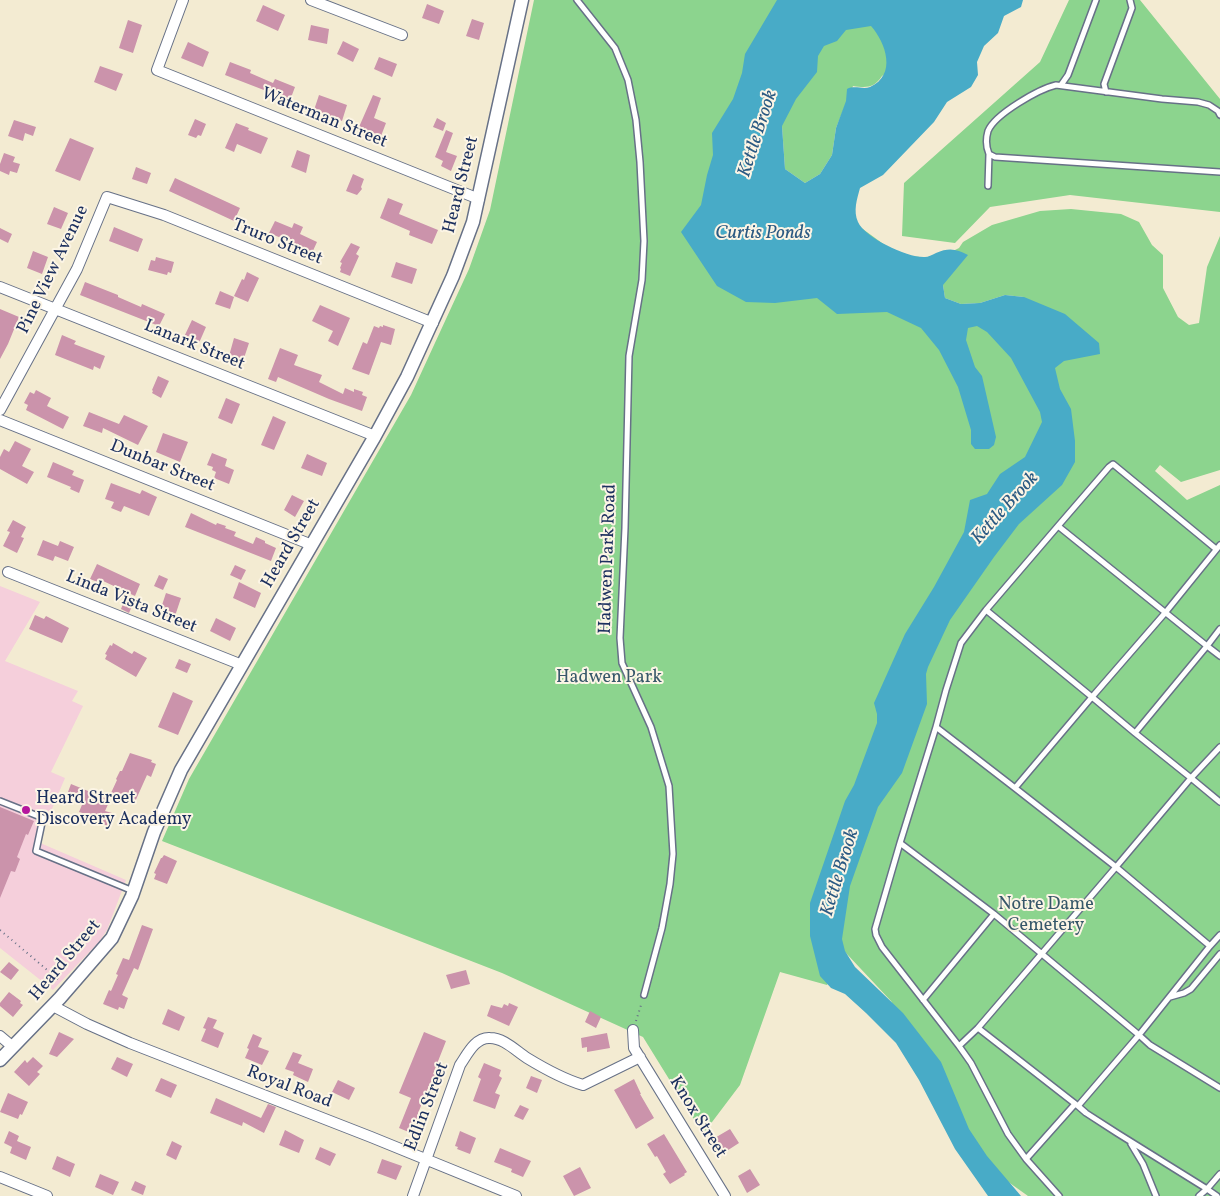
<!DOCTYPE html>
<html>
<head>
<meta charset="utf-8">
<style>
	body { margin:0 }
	canvas { display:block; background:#f3ebd2 }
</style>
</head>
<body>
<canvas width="1220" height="1196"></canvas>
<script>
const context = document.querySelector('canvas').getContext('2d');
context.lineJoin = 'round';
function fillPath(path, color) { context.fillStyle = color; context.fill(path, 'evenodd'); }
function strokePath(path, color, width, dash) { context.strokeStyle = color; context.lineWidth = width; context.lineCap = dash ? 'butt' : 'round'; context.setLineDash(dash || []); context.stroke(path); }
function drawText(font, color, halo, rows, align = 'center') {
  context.font = font + ' Vollkorn,serif'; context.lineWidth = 4; context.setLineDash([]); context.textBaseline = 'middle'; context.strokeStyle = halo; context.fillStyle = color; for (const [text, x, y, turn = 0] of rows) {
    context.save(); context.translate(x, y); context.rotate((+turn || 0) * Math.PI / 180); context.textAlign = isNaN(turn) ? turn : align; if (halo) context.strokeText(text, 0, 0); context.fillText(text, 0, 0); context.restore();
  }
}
const built = new Path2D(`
	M0,586L40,602L5,661L78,691L72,701L83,706L51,772L65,778L38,842L126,880L107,930L99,942L53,990L0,948Z`);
const green = new Path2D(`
	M534,0H1005L882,76C874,88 867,88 853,86L836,128L832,155L820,174L805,183L785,169L782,126L763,156L897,254L927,258L951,252L959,248L963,242L992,225L1040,211L1071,209L1121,214L1139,222L1152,245L1163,255V288L1178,317L1189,325L1199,323L1207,267L1220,236V470L1181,482L1160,465L1155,471L1187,500L1220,485V1196H1028L993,1171L891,1001L845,952L827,985L780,972L740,1085L703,1134L643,1037L502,973L162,841L189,779L411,395L469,269L490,210ZM943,285L945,298L961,304L980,303L1005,295L1024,297L933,310Z
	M1069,0H1140L1220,99V212L1070,195L990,207L955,243L902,236L904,183L1040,62Z`);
const water = new Path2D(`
	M777,0H1023L1021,7L1004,16L998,33L984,46L977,62L978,75L971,87L947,102L934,122L883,175L860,188C857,199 853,211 858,222C865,238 908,258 925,257C928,257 932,255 936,253C949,247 957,249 968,255L943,285L945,298L961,304L980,303L1005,295L1024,297L1065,314L1099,343L1100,354L1064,361L1055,368L1060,389L1071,409L1075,441V462L1062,485L1019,524L994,557L950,620L928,667L926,674L927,704L902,773L878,807L850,886L842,939L845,951L855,967L903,1013L941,1062L969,1129L987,1156L1021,1196H988L955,1149L919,1080L896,1043L866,1013L845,994L831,988L820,976L810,936V903L845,801L854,785L877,723V714L874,703L905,634L934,587L964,532L970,500L987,494L1000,474L1025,457L1042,422L1040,412L1011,358L987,332L977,326L968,328L966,340L975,367L982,376L996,437L994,445L989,449H975L971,444V430L958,387L939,350L921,328L887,312L837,314L817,298L775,303L746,302L717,286L681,232L701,205L707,175L713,155L712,133L733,99L742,73L745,54ZM871,26C886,43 897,75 870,87C863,90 855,85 847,89L846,101L836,128L832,155L820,174L805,183L785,169L782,126L796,99L817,72L818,56L824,46L837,41L846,30Z`);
const building = new Path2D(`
	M427,4L444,11L439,24L422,18Z
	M263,5L285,15L278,31L256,21Z
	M472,19L484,23L479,40L466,36Z
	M128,20L142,25L133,53L119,48Z
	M311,25L329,29L327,44L308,40Z
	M343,41L359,49L353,62L337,54Z
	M188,42L209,52L203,67L181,58Z
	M379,57L397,64L392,77L374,69Z
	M230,62L251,70L250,73L273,83L275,79L295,87L289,103L268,95L269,92L225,75Z
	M100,66L123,74L116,91L94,82Z
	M319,95L347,105L342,121L314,110Z
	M373,95L381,98L374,118L386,123L381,136L359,127Z
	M437,118L446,123L443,131L433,127Z
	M195,119L206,124L201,136L198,135L196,138L188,135Z
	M14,120L36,127L33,136L25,133L23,141L8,136Z
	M236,123L249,128L248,130L268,138L261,154L237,144L234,152L225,148Z
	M446,130L453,133L446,152L457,156L451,171L441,166L443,161L435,157Z
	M70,138L94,148L80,181L55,171Z
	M297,150L310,155L306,173L291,167Z
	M4,153L15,157L13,162L20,164L17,173L10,171L9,175L0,171V164Z
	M136,167L151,173L147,184L132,179Z
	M353,174L364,179L361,187L362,189L357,195L346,191Z
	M175,178L240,208L234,221L169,191Z
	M388,198L403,204L399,214L438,230L432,244L409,235L410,231L380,218Z
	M54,207L68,213L61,229L47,224Z
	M275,221L292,228L294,223L303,227L300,234L317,242L311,255L302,250L303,247L269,233Z
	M114,227L143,239L138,252L109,241Z
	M0,228L12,234L8,243L0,239Z
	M351,243L360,247L356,254L359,256L350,276L340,272L341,269L340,268L342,263L340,262Z
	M33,251L48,257L42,274L27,268Z
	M156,257L174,262L171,273L168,272L167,275L148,270L151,260L155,261Z
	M396,262L417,269L412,284L391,277Z
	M247,272L259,278L248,302L234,296L242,279L244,280Z
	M85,282L118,295V297L141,307L142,304L165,314L159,326L80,295Z
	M220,291L234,297L230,309L215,304Z
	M320,305L350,318L338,346L328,341L333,331L312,321Z
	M0,309L19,317L8,344L0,359Z
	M192,320L206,327L199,343L184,337Z
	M383,325L395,329L391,345L381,342L369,375L352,369L363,342L367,344L374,326L379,328L380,326L383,327Z
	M62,335L76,341L74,344L105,356L100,369L94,366L93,370L55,355Z
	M234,338L249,343L243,361L229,356Z
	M280,348L298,355L294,365L322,375L319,382L343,394L345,388L354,392V389L363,392L362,395L367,397L362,411L329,399L278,377L276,382L268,379Z
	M158,376L169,381L161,398L152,393L153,391L152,390Z
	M36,390L51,398L47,406L69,417L63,429L26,410L28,405L24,403L30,392L34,394Z
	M226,398L240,404L232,424L218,418Z
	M89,412L119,424L124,415L148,426L138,445L103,428L102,433L83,426Z
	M273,416L286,422L274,450L261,445Z
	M163,433L188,442L180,462L156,452Z
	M15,441L31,449L22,466L34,472L27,484L0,469V457L4,449L9,452Z
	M212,453L227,459L225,466L234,470L229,484L214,478L216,472L212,470L213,467L207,465Z
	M307,454L327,463L322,476L301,468Z
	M53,462L74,471L72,475L84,480L79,493L70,489L71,487L47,477Z
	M111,483L140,494L142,490L157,497L149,516L124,506L121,512L111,508L114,502L105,499Z
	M292,495L304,501L295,517L284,510Z
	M191,513L216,525L217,523L226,526L225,528L236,532L234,536L253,544L256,537L265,541V543L276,548L271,561L185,527Z
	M13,520L26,527L21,537L24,538L17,553L3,546L10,532L7,531Z
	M43,540L58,546L60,541L74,547L68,561L55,556L53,561L37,555Z
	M97,564L140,584L135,596L101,580L100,583L90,579Z
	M235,565L246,570L241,580L230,575Z
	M159,575L168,579L163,590L154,586Z
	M239,582L261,593L255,608L233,598Z
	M166,593L181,598L174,619L160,614L162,608H161Z
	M125,598L134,602L129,613L121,609Z
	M35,615L44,619L46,616L69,628L62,643L29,629Z
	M216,618L236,628L230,641L210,631Z
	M113,643L132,654L134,651L147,658L136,677L105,659L107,655L105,654L110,645L112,646Z
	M179,659L191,664L187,673L175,668Z
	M173,692L193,701L178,735L158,727Z
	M130,753L152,760L151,762L156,764L151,777L147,775L134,804L111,793L117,780L116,779L120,771H122Z
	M71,784L110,800L105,811L112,813L107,826L100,823L99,825L90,822L91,820L84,817L86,814L79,812L84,800L68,792Z
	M0,807L34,821L28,835L26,834L17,857L20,859L15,872L11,871L0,898Z
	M164,855L177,861L167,884L154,879L156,874L154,873L161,858H162Z
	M142,925L153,929L138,970L134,968L122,995L128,998L124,1009L119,1007L118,1010L103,1004L109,990L111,991L118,975L116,974L123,958L129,960Z
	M9,962L19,970L11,980L0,972Z
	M466,970L470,984L451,989L446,975Z
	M9,992L21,1001L20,1003L23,1005L13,1017L0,1006V1003Z
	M509,1003L518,1007L509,1026L487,1016L491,1005L502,1008L504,1004L508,1006Z
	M168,1009L185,1017L179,1031L162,1024Z
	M590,1011L601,1017L596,1028L585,1022Z
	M208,1017L217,1020L213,1028L224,1033L218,1048L201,1041L206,1029L203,1028Z
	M59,1032L74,1039L57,1057L49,1054Z
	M424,1032L446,1041L433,1074L435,1075L431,1084L430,1083L417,1116L418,1117L417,1120L419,1121L415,1130L413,1129L411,1133L399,1128L411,1098L399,1093Z
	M607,1033L610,1048L587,1052V1047L582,1048L581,1038Z
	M253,1034L262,1038L258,1047L269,1051L262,1065L245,1058L249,1049L247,1048Z
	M293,1052L302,1055L298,1063L313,1069L308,1082L293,1075L294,1072L285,1069Z
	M33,1057L43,1066L37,1072L40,1074L29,1086L14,1072L25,1060L27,1063Z
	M117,1057L133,1064L127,1077L111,1069Z
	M484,1063L501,1070L499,1076L502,1078L495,1093L500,1095L495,1109L473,1101L481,1079L478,1077Z
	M531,1076L542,1080L537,1093L526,1088Z
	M161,1078L177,1085L171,1098L155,1091Z
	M634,1079L641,1094H640L654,1118L636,1129L614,1090Z
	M338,1080L355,1088L349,1100L332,1092Z
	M8,1093L28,1102L22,1115L20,1114L18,1119L0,1112Z
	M216,1098L261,1118L268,1104L276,1107L264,1133L243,1122L242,1126L210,1113Z
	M520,1105L529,1109L523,1120L514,1116Z
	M730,1129L739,1143L722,1154L713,1139Z
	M285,1130L304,1140L299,1153L279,1145Z
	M9,1131L19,1136L17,1141L31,1147L26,1160L10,1153L12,1147L4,1143Z
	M460,1131L476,1138L470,1154L457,1149L458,1147L455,1146Z
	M664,1134L687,1172L684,1174L685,1175L670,1184L663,1174L666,1172L657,1156L655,1157L647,1144Z
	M172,1141L182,1146L176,1160L166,1155Z
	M320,1147L336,1154L330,1166L315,1159Z
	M500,1148L531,1161L523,1177L511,1172L512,1169L494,1162Z
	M57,1156L75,1164L70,1177L52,1169Z
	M382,1159L402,1166L396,1180L377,1173Z
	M580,1167L591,1188L574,1196L563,1176Z
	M750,1169L760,1185L747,1193L738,1176Z
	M100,1174L119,1182L113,1195L95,1187Z
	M135,1181L146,1186L143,1195L131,1190Z`);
const path = new Path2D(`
	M0,930L59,980
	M636,1021L642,1002`);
const service = new Path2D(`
	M577,0L615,48L628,80L636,120L640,162L644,241L642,280L629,356L625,528L620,638L622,663L651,727L669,786L673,854L670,884L662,928L644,995
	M1061,85L1068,75L1096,0
	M1106,92L1104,84L1132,8L1130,0
	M1220,115L1218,111L1209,105L1198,102L1162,99L1056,85C1039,89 995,114 988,131C986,138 986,147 989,154L995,157L1220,172
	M988,186L989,154
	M1058,526L1109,467L1113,464L1216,549
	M986,610L1092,697L1015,788L936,727L946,690L961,643L986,610L1058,526L1207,646L1220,629
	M1220,656L1207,646L1135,733L1191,778L1116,867L1210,946L1220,935
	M1135,733L1092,697L1165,613L1220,545
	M1220,747L1191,778L1220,802
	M0,801L43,818L36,851L133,891
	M900,843L936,727
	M1170,997L1184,993L1191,989L1220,954
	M923,1000L994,914
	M978,1028L1116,867L1015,788
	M959,1046L971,1063L1008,1134L1026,1159L1075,1104
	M1078,1106L978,1028L959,1046L882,947L876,935L875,929L900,843L994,914L1139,1035L1210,946
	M1131,1144L1143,1164L1156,1196
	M1026,1159L1059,1196
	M1199,1196L1207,1189L1117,1133L1086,1113L1078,1106L1139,1035L1150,1045L1220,1088
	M1217,1196L1207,1189L1220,1174`);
const minor = new Path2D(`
	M183,0L157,70L479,199
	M311,0L402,35
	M0,287L375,436
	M0,410L77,269L107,197L164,215L433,323
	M0,420L312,545
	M8,572L242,665
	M53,1006L87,1024L130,1043L371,1137L516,1196
	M633,1030L634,1048L725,1196
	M0,1036L13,1047
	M0,1177L47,1196
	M413,1196L460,1065C467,1055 475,1037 490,1038C504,1038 516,1051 527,1058C545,1069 563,1079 583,1085L640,1057`);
const tertiary = new Path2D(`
	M0,1060L60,998L112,938L132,896L154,832L181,770L375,436L407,377L453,276L473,222L522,0`);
const markers = [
	[26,810,5,"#b5179e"]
];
const streetNames = [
	["Waterman Street",324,119,22],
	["Heard Street",462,185,-76],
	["Truro Street",277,243,22],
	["Pine View Avenue",54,270,-64],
	["Lanark Street",194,346,22],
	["Dunbar Street",162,467,22],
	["Heard Street",292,544,-60],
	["Hadwen Park Road",609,559,-88],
	["Linda Vista Street",131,603,22],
	["Heard Street",66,961,-50],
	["Royal Road",289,1088,21],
	["Edlin Street",428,1107,-69],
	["Knox Street",697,1118,58]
];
const parkNames = [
	["Hadwen Park",609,679],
	["Notre Dame",1046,906],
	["Cemetery",1046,927]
];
const poiNames = [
	["Heard Street",36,800],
	["Discovery Academy",36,821]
];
const waterNames = [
	["Kettle Brook",759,134,-72],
	["Curtis Ponds",763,235],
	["Kettle Brook",1006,509,-48],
	["Kettle Brook",841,873,-73]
];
fillPath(built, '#f5cfdb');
fillPath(green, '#8cd48e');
fillPath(water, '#48abc7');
fillPath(building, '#cb93ab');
strokePath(service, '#677187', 8);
strokePath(minor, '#677187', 12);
strokePath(tertiary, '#677187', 15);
strokePath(path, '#677187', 2, [1, 4]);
strokePath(service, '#fff', 5);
strokePath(minor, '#fff', 10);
strokePath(tertiary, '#fff', 12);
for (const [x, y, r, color] of markers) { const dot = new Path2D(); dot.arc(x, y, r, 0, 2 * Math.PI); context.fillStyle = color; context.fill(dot); strokePath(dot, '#fcf5e5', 2); }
drawText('18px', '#1b2f5e', '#fcf5e5', streetNames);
drawText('18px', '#37586a', '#fcf5e5', parkNames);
drawText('18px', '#1b2f5e', '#fcf5e5', poiNames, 'left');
drawText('italic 19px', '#2b5a83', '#fcf5e5', waterNames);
</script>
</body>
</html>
